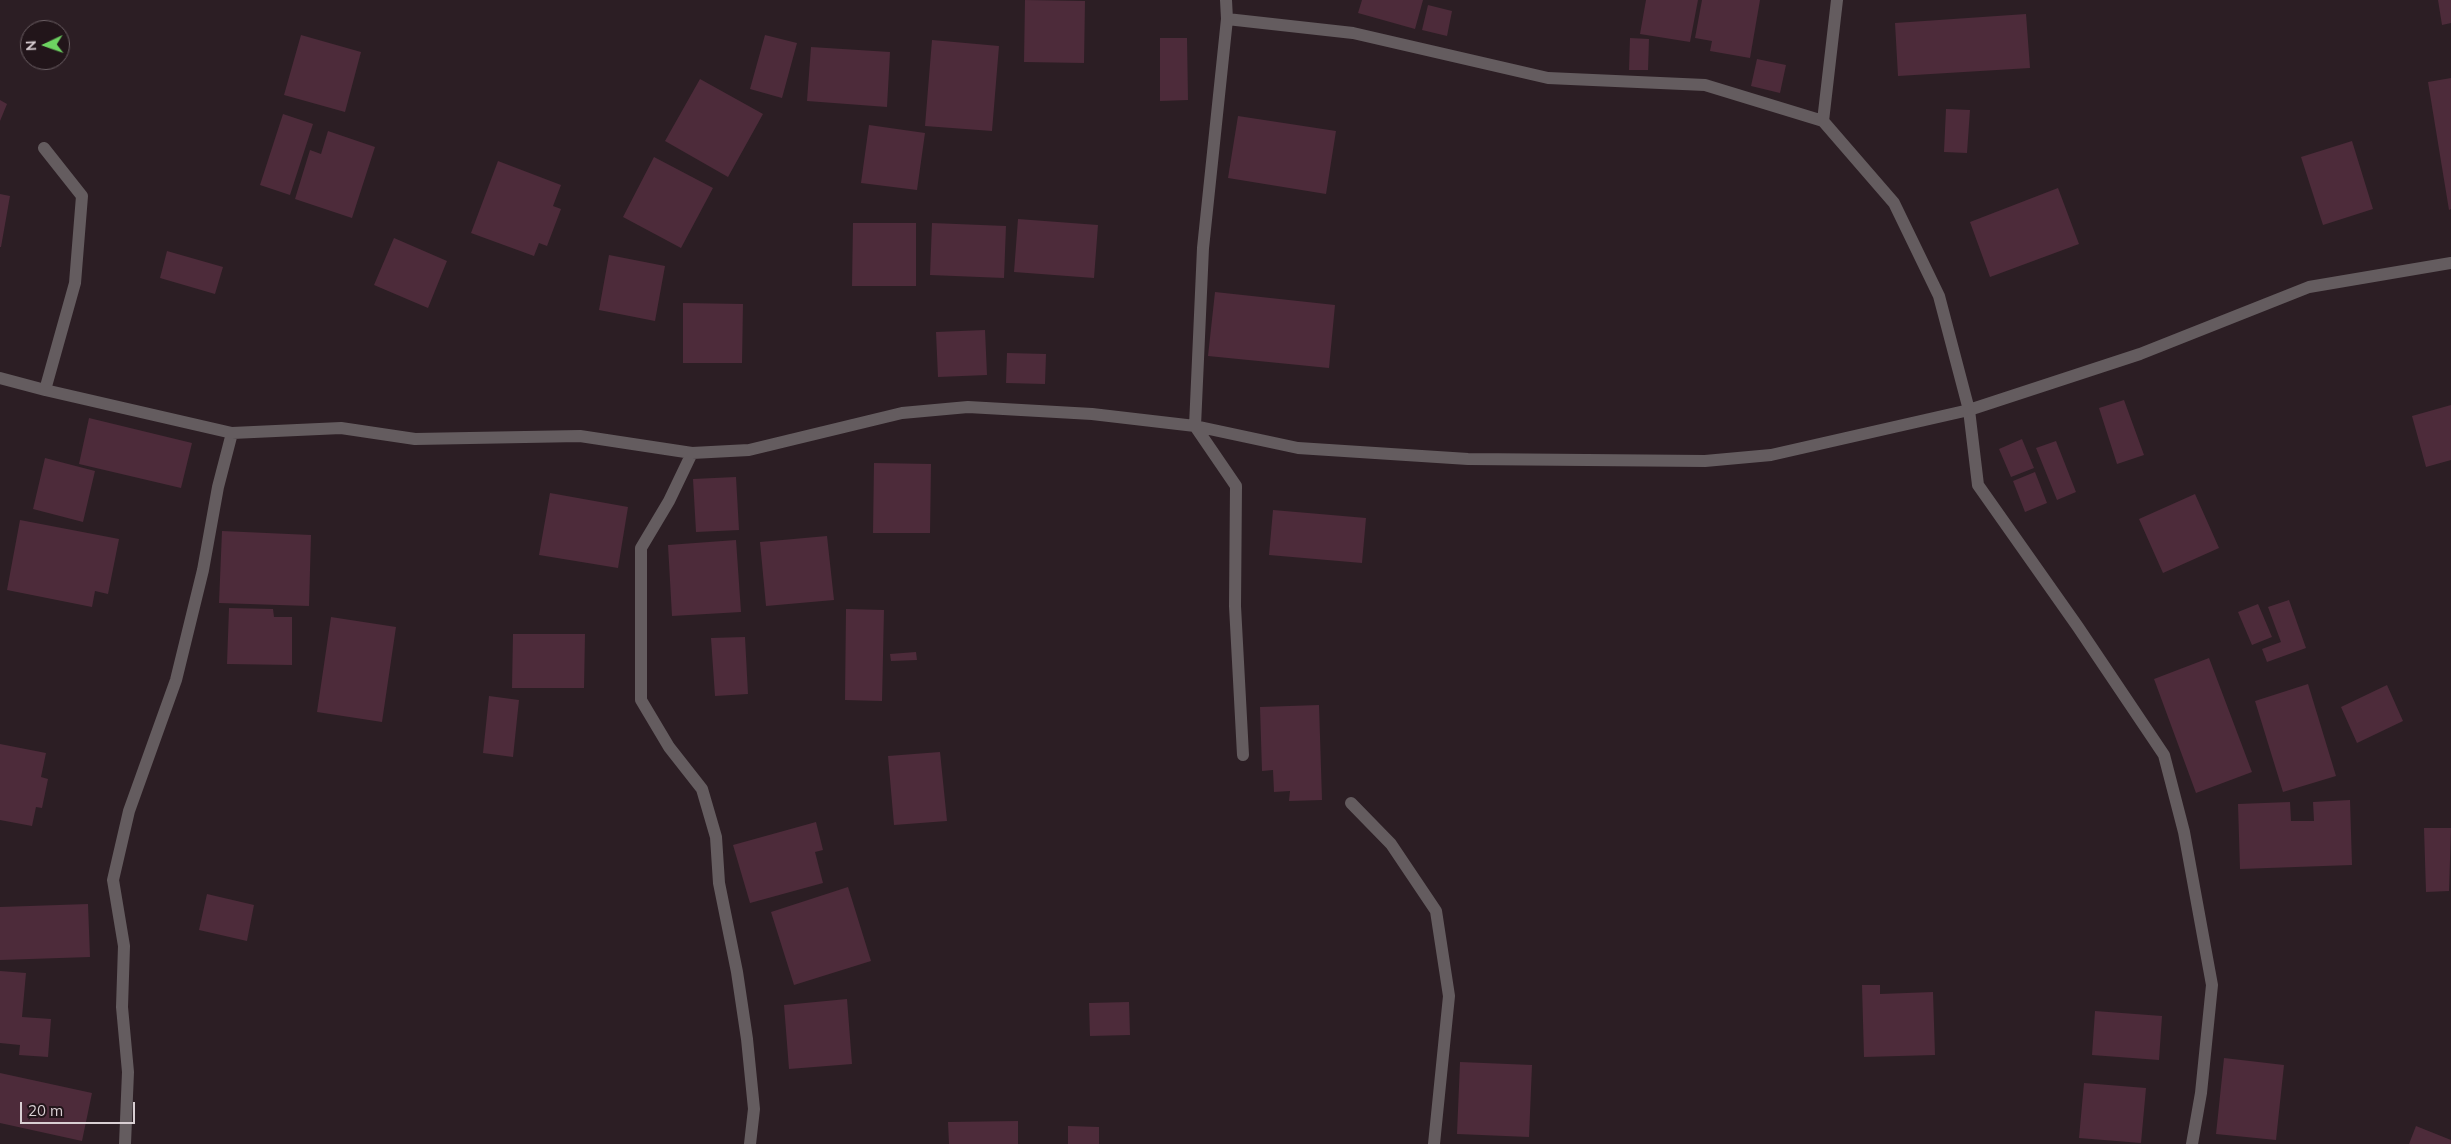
<!DOCTYPE html>
<html>
<head>
<meta charset="utf-8">
<style>
	body { margin:0 }
	#map { position:relative; width:2451px; height:1144px; overflow:hidden; background:#2c1e24; font-family:Mulish,sans-serif }
	canvas { display:block }
	.north { position:absolute; left:20px; top:20px; width:50px; height:50px; box-sizing:border-box; background:#22151a; border:1px solid #6b5f64; border-radius:50%; rotate:267deg; font-size:14px; font-weight:700; line-height:20px; text-align:center; color:#d9cfd3 }
	.north::after { content:''; display:block; margin:auto; width:18px; height:22px; background:#6dd361; clip-path:polygon(50% 0,100% 100%,50% 72%,0 100%) }
	.scale { position:absolute; left:20px; top:1102px; width:115px; height:22px; box-sizing:border-box; border:2px solid #d9cfd3; border-top:0; padding-left:6px; font-size:15px; line-height:18px; white-space:nowrap; color:#d9cfd3; -webkit-text-stroke:4px #22151a; paint-order:stroke }
</style>
</head>
<body>
<div id="map">
<canvas width="2451" height="1144"></canvas>
<div class="north">N</div>
<div class="scale">20 m</div>
</div>
<script>
const context = document.querySelector('canvas').getContext('2d');
context.lineJoin = 'round';
function fillPath(path, color) { context.fillStyle = color; context.fill(path, 'evenodd'); }
function strokePath(path, color, width, dash) { context.strokeStyle = color; context.lineWidth = width; context.lineCap = dash ? 'butt' : 'round'; context.setLineDash(dash || []); context.stroke(path); }
const building = new Path2D(`
	M1025,0L1085,1L1084,63L1024,62Z
	M1362,0H1423L1415,29L1358,13Z
	M1646,0H1698L1690,42L1640,34Z
	M1702,0H1760L1750,58L1710,51L1712,41L1695,38Z
	M2438,0H2451V23L2442,25Z
	M1428,5L1452,11L1447,36L1422,30Z
	M2026,14L2030,68L1898,76L1895,23Z
	M301,35L361,52L345,112L284,95Z
	M765,35L797,43L782,98L750,89Z
	M1160,38H1187L1188,100L1160,101Z
	M1630,38L1649,39L1648,70H1629Z
	M932,40L999,46L992,131L925,126Z
	M811,47L890,52L887,107L807,101Z
	M1757,59L1786,65L1780,93L1751,86Z
	M2451,78V209L2449,210L2428,82Z
	M700,79L763,114L728,177L665,141Z
	M0,100L7,104L0,121Z
	M1946,109L1970,110L1967,153L1944,152Z
	M283,114L313,124L290,195L260,185Z
	M1238,116L1336,131L1326,194L1228,178Z
	M869,125L925,133L917,190L861,183Z
	M328,131L375,147L352,218L295,199L310,150L321,154Z
	M2352,141L2373,209L2323,225L2301,157Z
	M654,157L713,188L681,248L623,217Z
	M498,161L561,185L553,206L561,209L547,246L539,243L534,256L471,233Z
	M2058,188L2079,244L1990,277L1970,222Z
	M0,194L10,196L1,247H0Z
	M1018,219L1098,225L1094,278L1014,272Z
	M853,223H916V286H852Z
	M932,223L1006,226L1004,278L930,275Z
	M394,238L447,261L428,308L374,285Z
	M167,251L223,267L215,294L160,278Z
	M609,255L665,266L655,321L599,310Z
	M1215,292L1335,305L1329,368L1208,356Z
	M683,303L743,304L742,363H683Z
	M985,330L987,375L938,377L936,332Z
	M1007,353L1046,354L1045,384L1006,383Z
	M2124,400L2144,455L2117,464L2099,408Z
	M2451,405V460L2426,467L2412,416Z
	M89,418L192,443L181,488L79,464Z
	M2022,439L2034,468L2011,477L1999,449Z
	M2056,441L2076,492L2057,500L2036,448Z
	M45,458L95,471L83,522L33,509Z
	M874,463L931,464L930,533H873Z
	M2035,472L2047,503L2025,512L2013,481Z
	M736,477L739,530L696,532L693,479Z
	M550,493L628,507L618,568L539,555Z
	M2195,494L2219,548L2163,573L2139,519Z
	M1273,510L1366,518L1362,563L1269,555Z
	M20,520L119,539L108,594L95,591L92,607L7,590Z
	M222,531L311,535L309,606L219,603Z
	M827,536L834,600L766,606L760,542Z
	M736,540L741,612L672,616L668,545Z
	M2289,600L2306,648L2267,662L2262,649L2281,642L2268,607Z
	M2258,604L2272,637L2252,645L2238,612Z
	M229,608L273,609L274,617H292V665L227,664Z
	M846,609L884,610L882,701L845,700Z
	M331,617L396,627L382,722L317,712Z
	M513,634H585L584,688H512Z
	M745,637L748,694L715,696L711,638Z
	M916,652L917,660L891,661L890,654Z
	M2209,658L2252,772L2196,793L2154,679Z
	M2308,684L2336,776L2283,792L2255,701Z
	M2387,685L2403,721L2357,743L2341,707Z
	M489,696L519,700L513,757L483,753Z
	M1319,705L1322,800L1289,801L1290,791L1274,792L1273,770L1262,771L1260,707Z
	M0,744L46,753L41,777L48,779L42,808L36,807L32,826L0,820Z
	M940,752L947,821L894,825L888,756Z
	M2350,800L2352,865L2240,869L2238,804L2290,802L2291,821H2314L2313,802Z
	M816,822L823,850L815,852L823,883L750,903L733,845Z
	M2424,828H2451L2449,891L2426,892Z
	M848,887L871,961L794,985L771,912Z
	M207,894L254,905L247,941L199,930Z
	M88,904L90,957L0,960V907Z
	M0,971L26,973L22,1017L51,1019L48,1057L19,1055L20,1045L0,1043Z
	M1862,985H1880V994L1933,992L1935,1055L1864,1057Z
	M847,999L852,1064L789,1069L784,1005Z
	M1129,1002L1130,1035L1090,1036L1089,1003Z
	M2095,1011L2162,1016L2159,1060L2092,1055Z
	M2224,1058L2284,1065L2276,1140L2216,1134Z
	M1460,1062L1532,1065L1529,1137L1457,1134Z
	M0,1073L92,1093L82,1141L0,1123Z
	M2084,1083L2146,1088L2141,1143L2079,1138Z
	M1018,1121V1144H949L948,1122Z
	M1068,1126L1099,1127V1144H1068Z
	M2416,1126L2451,1140V1144H2409Z`);
const street = new Path2D(`
	M1226,0L1227,19L1203,248L1195,426L1236,486L1235,606L1243,755
	M1227,19L1353,33L1548,78L1705,85L1823,121L1894,203L1939,296L1969,410L1978,485L2078,627L2164,755L2184,832L2212,985L2201,1093L2192,1144
	M1823,121L1837,0
	M44,148L82,196L75,283L45,390
	M0,378L45,390L232,433
	M692,453L749,450L902,413L968,407L1092,414L1195,426L1298,448L1468,459L1705,461L1771,455L1969,410L2140,354L2309,287L2451,263
	M1351,803L1391,844L1436,911L1449,996L1434,1144
	M125,1144L128,1072L122,1007L124,946L113,880L129,811L176,680L203,570L218,487L232,433L341,428L415,439L580,436L692,453L669,501L641,548V700L669,747L702,789L716,837L719,883L737,972L747,1039L754,1109L750,1144`);
fillPath(building, '#4d2b3a');
strokePath(street, '#645c5f', 12);
</script>
</body>
</html>
